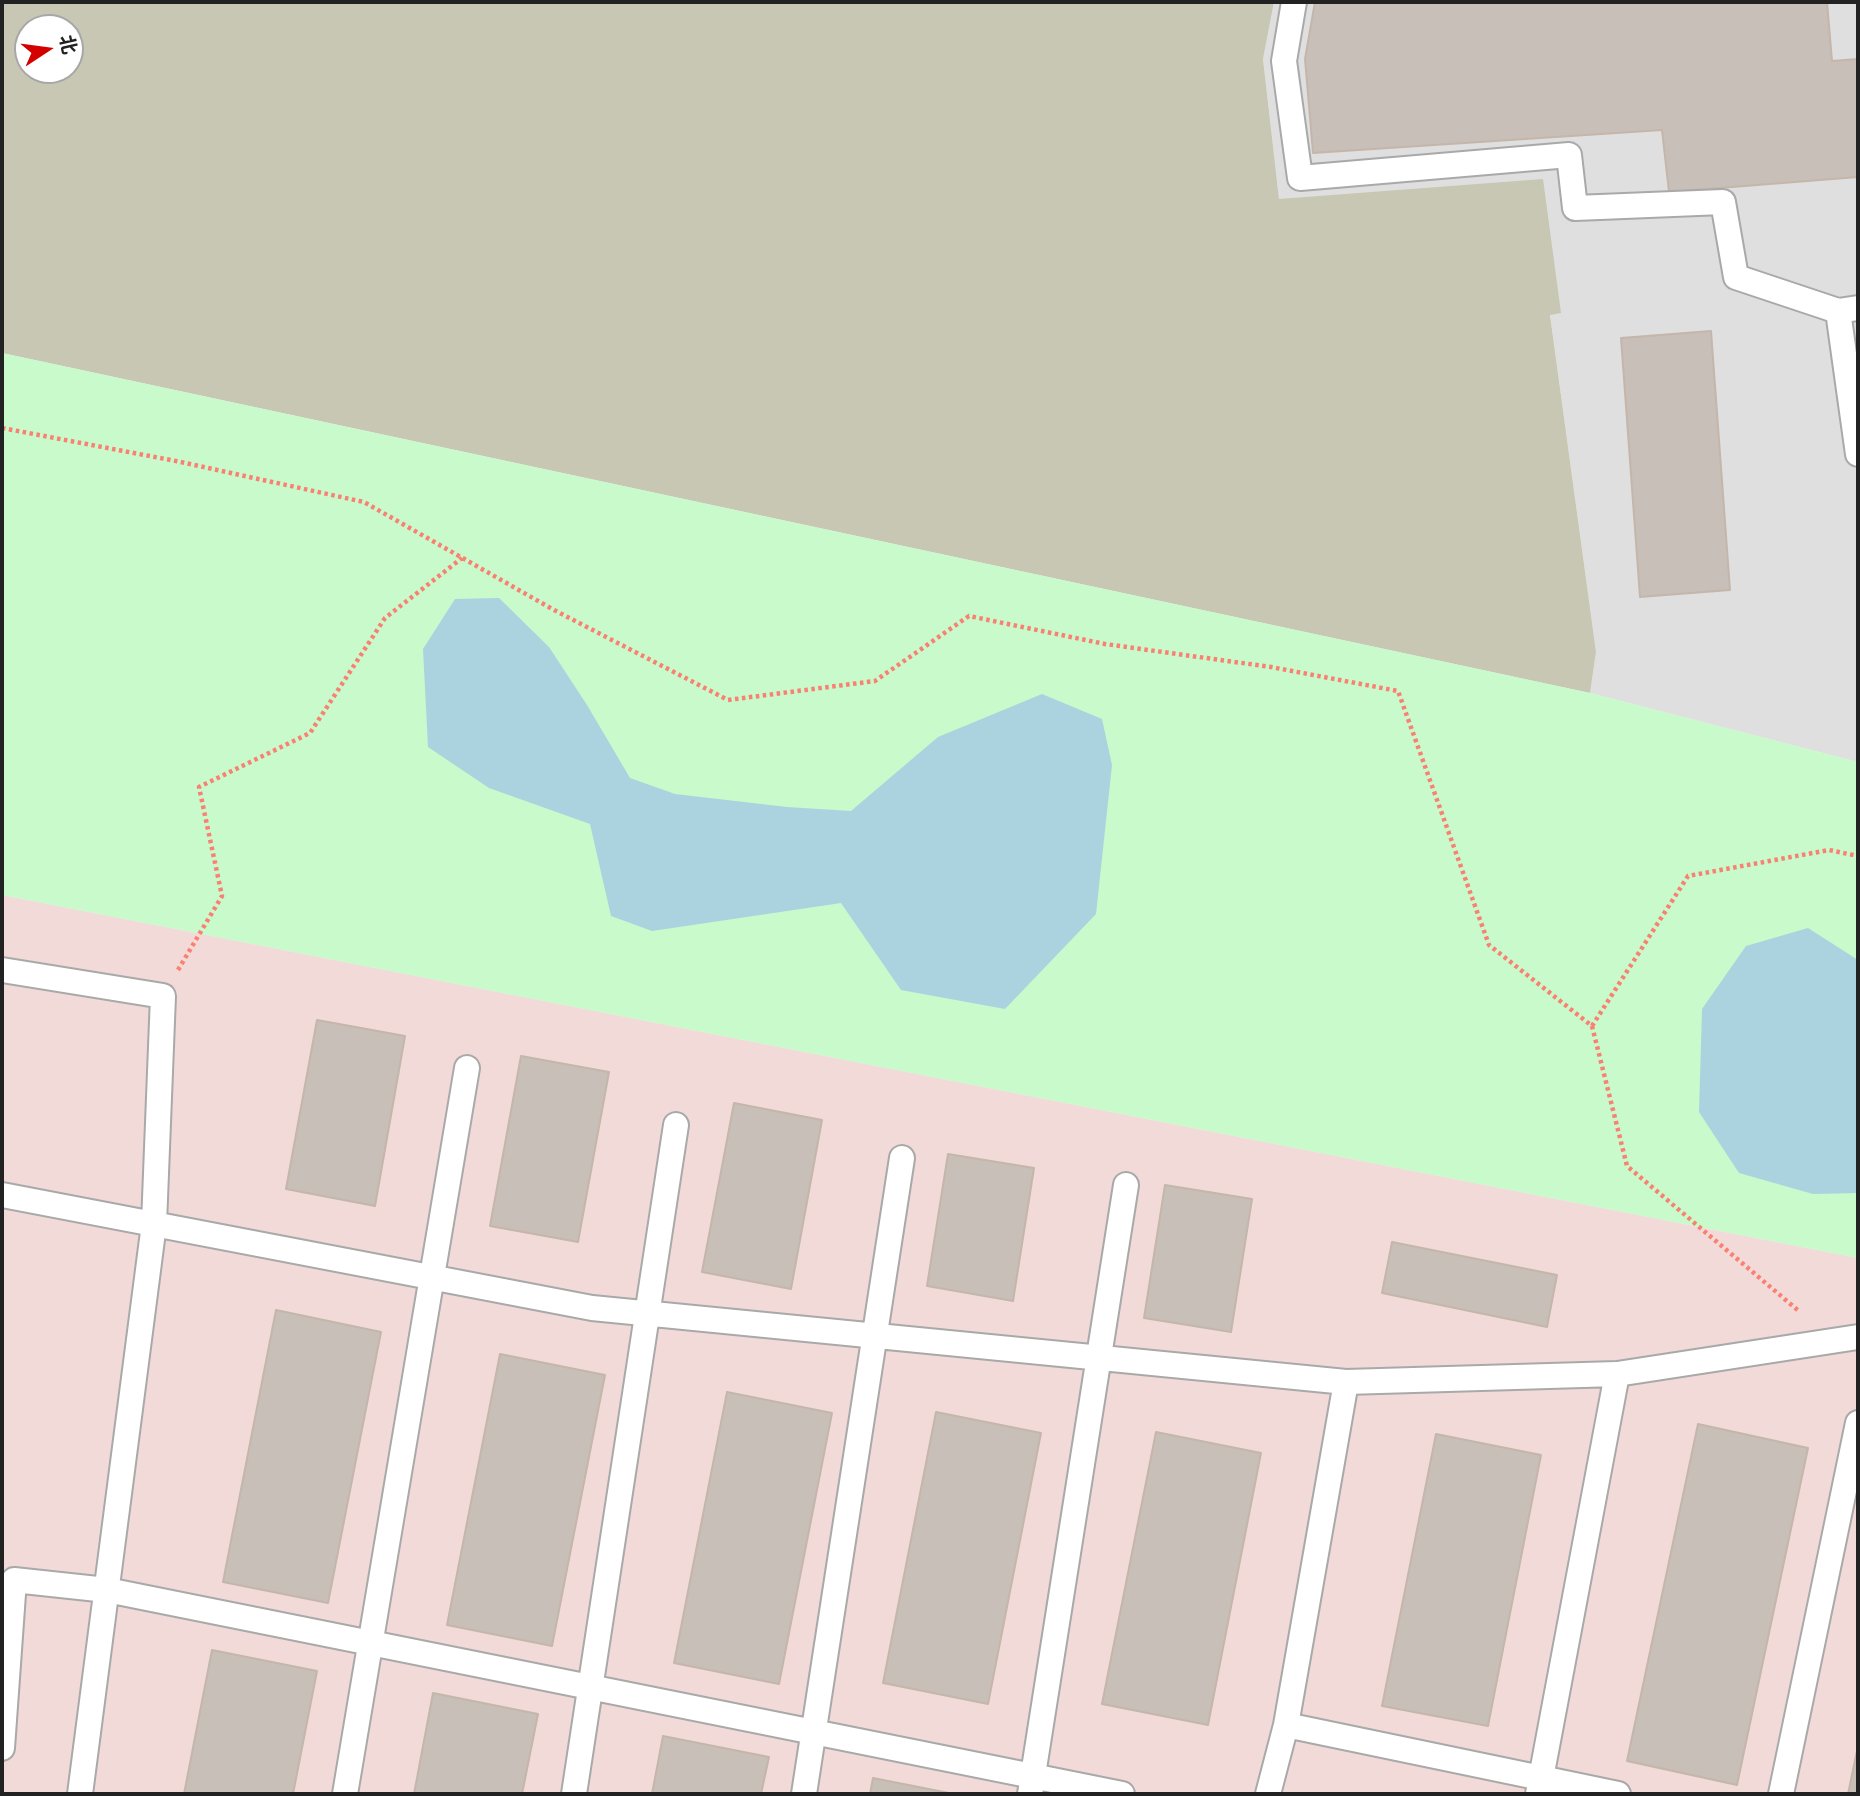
<!DOCTYPE html>
<html>
<head>
<meta charset="utf-8">
<style>
	body { margin:0 }
	#map { position:relative; width:1860px; height:1796px; overflow:hidden; background:#f2efe9; font-family:"Nunito Sans","Noto Sans SC",sans-serif }
	canvas { display:block }
	.frame { position:absolute; inset:0; border:4px solid #222; pointer-events:none }
	.north { position:absolute; left:14px; top:14px; width:70px; height:70px; box-sizing:border-box; background:#fff; border:2px solid #a7a7a7; border-radius:50%; rotate:77deg; font-size:19px; font-weight:700; line-height:28px; text-align:center; color:#222 }
	.north::after { content:''; display:block; margin:auto; width:24px; height:32px; background:#d40000; clip-path:polygon(50% 0,100% 100%,50% 72%,0 100%) }
</style>
</head>
<body>
<div id="map">
<canvas width="1860" height="1796"></canvas>
<div class="frame"></div>
<div class="north">北</div>
</div>
<script>
const context = document.querySelector('canvas').getContext('2d');
context.lineJoin = 'round';
function fillPath(path, color) { context.fillStyle = color; context.fill(path, 'evenodd'); }
function strokePath(path, color, width, dash) { context.strokeStyle = color; context.lineWidth = width; context.lineCap = dash ? 'butt' : 'round'; context.setLineDash(dash || []); context.stroke(path); }
const residential = new Path2D(`
	M1274,2H1858V762L1590,693L1596,652L1550,314L1560,313L1279,199L1263,59Z`);
const commercial = new Path2D(`
	M2,895L1858,1258V1794H2Z`);
const construction = new Path2D(`
	M2,2H1274L1263,59L1279,199L1543,179L1561,313L1550,315L1596,652L1590,693L2,353ZM28,28H70V70H28Z`);
const park = new Path2D(`
	M2,353L1590,693L1858,762V1258L2,895Z`);
const water = new Path2D(`
	M499,598L549,647L587,705L630,778L675,794L787,807L851,811L938,737L1042,694L1102,719L1112,765L1096,914L1005,1009L901,990L841,903L652,931L611,916L590,824L489,788L428,747L423,649L455,599Z
	M1808,928L1858,960V1193L1813,1194L1739,1173L1699,1112L1702,1009L1746,946Z`);
const building = new Path2D(`
	M1315,2H1827L1832,61L1858,59V177L1669,192L1662,130L1313,153L1305,59Z
	M1711,331L1730,590L1640,597L1621,338Z
	M317,1020L405,1036L375,1206L286,1189Z
	M521,1056L609,1072L578,1242L490,1226Z
	M734,1103L822,1120L791,1289L702,1272Z
	M948,1154L1034,1168L1013,1301L927,1286Z
	M1165,1185L1252,1199L1231,1332L1144,1318Z
	M1392,1242L1557,1275L1547,1327L1382,1293Z
	M276,1310L381,1332L328,1603L223,1582Z
	M500,1354L605,1375L552,1646L447,1625Z
	M727,1392L832,1413L779,1684L674,1663Z
	M936,1412L1041,1433L988,1704L883,1683Z
	M1698,1424L1808,1448L1737,1785L1627,1761Z
	M1156,1432L1261,1453L1208,1725L1102,1704Z
	M1436,1434L1541,1455L1488,1726L1382,1706Z
	M212,1650L317,1671L293,1794H184Z
	M433,1693L538,1714L522,1794H414Z
	M663,1736L769,1757L761,1794H652Z
	M1858,1746V1794H1848Z
	M873,1778L954,1794H870Z`);
const path = new Path2D(`
	M2,428L176,461L364,502L554,610L728,700L875,681L969,616L1105,644L1271,667L1398,691L1489,945L1592,1026L1688,876L1829,850L1858,856
	M178,970L222,896L199,787L310,733L385,618L462,558
	M1592,1026L1627,1166L1800,1312`);
const service = new Path2D(`
	M1294,2L1284,61L1300,178L1569,155L1575,208L1723,202L1736,277L1838,311
	M1858,308L1838,311L1858,454
	M2,970L163,996L154,1224L80,1794
	M2,1195L592,1308L1346,1382L1617,1374L1858,1337
	M1286,1725L1618,1794
	M2,1748L14,1580L107,1590L1122,1794
	M345,1794L467,1068
	M574,1794L676,1125
	M804,1794L902,1158
	M1030,1794L1126,1185
	M1268,1794L1286,1725L1346,1382
	M1538,1794L1617,1374
	M1781,1794L1858,1423`);
fillPath(residential, '#e0dfdf');
fillPath(commercial, '#f2dad9');
fillPath(construction, '#c7c7b4');
fillPath(park, '#c8facc');
fillPath(water, '#aad3df');
fillPath(building, '#c7bfb8');
strokePath(building, '#c4b6ab', 2);
strokePath(service, '#a9a9a9', 28);
strokePath(path, '#fa8072', 4.5, [3.5, 3.5]);
strokePath(service, '#fff', 24);
</script>
</body>
</html>
